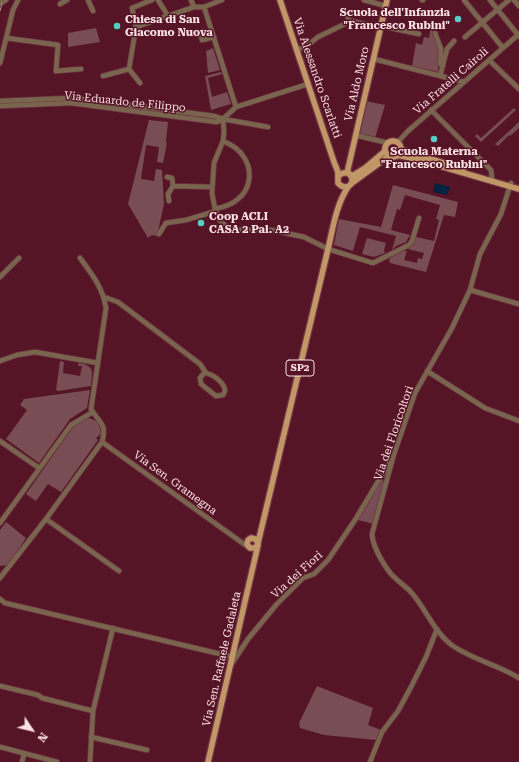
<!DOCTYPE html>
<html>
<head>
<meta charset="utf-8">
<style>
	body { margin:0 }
	#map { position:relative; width:519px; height:762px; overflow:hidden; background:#561526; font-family:"Roboto Serif",serif }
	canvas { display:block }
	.north { position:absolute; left:12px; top:710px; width:40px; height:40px; -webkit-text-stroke:3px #561526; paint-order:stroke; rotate:125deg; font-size:11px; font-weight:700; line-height:16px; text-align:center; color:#fbe1e4 }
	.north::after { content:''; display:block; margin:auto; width:14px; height:18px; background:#fbe1e4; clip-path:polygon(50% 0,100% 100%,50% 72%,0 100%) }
</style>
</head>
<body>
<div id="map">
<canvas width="519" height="762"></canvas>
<div class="north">N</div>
</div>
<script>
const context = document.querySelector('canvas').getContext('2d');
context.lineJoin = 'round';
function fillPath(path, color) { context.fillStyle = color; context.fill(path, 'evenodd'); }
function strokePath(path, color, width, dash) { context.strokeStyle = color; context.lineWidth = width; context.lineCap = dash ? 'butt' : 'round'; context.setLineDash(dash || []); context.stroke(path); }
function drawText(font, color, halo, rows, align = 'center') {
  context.font = font + ' "Roboto Serif",serif'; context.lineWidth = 3; context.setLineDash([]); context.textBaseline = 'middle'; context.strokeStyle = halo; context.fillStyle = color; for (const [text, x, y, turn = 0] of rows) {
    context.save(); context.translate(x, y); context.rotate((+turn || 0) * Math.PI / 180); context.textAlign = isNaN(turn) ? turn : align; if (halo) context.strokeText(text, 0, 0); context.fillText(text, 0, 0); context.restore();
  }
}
const green = new Path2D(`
	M431,25L439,50L438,72L412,66L416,43L422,45L424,37L429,38Z
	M96,28L100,42L68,47V33Z
	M213,48L220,70L208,73L206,51Z
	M221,72L222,74L208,78L212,97L227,92L231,104L211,110L205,76Z
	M366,101L385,105L375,138L358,135Z
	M514,108L516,110L481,142L475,136L477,134L481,138Z
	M149,120L168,122L166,142L167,143L163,163L157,162L159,147L146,145L141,179L154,181L156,169L162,170L164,204L157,236L152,235L148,238L128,204Z
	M519,122V128L510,136L509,135L498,146L495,144Z
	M393,185L458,202L455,217L444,215L426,272L390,263L389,260L390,258L403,251H407L404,260L417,263L418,258L422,259L424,253L408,249L412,245L416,237L434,241L439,220L436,219L440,205L405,195L400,210L397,209L391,230L410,235L406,242L396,246L392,250L396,236L360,227L353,251L334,245L339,219L381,227Z
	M367,238L386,243L384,250L385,253L374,257L362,254Z
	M60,361L64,362L63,373L80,376L82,366H78L79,363C96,366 92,373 91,386L58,391L56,390Z
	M90,390L87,408L70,419L39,463L6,439L27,410L20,405L24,399Z
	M88,418C98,420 100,424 101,434L96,438L98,440L61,492L48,484L36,501L26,494L74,425Z
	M381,480L385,481L374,524L358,520Z
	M6,522L26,538L8,565L0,566V530Z
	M317,686L373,708L368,725L381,730L376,740L324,735L300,728L299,723Z`);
const water = new Path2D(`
	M435,183L450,187L447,195L433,192Z`);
const minor = new Path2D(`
	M88,0L93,11
	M152,0L132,8L136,27L194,7H204L222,0
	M158,0L168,16
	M191,0L194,7
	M364,0L386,6
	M422,0H423
	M464,0L503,48
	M490,0L519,36
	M514,0L519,6
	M0,3L6,0
	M60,4L67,0
	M204,7L236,107
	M347,14L349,22
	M381,26L419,34
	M435,33L441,49L440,64L443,66
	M206,34L204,31L200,32L202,40L214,37
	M465,37L509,0
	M6,38L58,45L56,71L81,69
	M297,50L308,45L318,37L351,21L381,28
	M374,59L464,82
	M489,60L519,89
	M0,63L13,10L18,0
	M129,69L140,83
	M103,76L129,69L136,27
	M440,76L447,49L454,41
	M0,101L72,98L214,116L223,119L268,127
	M0,106L71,103L217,122L223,119L236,107L308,84
	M431,110L491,170L492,178
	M223,119L224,132L223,141L214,163L212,193L215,209L220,221L227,227L238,230H271L304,237L328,249L373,263L409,245L412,241L419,218
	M355,135L388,143
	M397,143L408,131L519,34
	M167,177L172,178L173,186
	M511,183L501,214L480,254L470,290L452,328L415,393L394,454L372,534C373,547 381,560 388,570C393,578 403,584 410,591C426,608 434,633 453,646C474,660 498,665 519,678
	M169,201L168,194L173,186L212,187
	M215,209C223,207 232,205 238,199C251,189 253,169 243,156C239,149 230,144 223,141
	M159,234L166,223L186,220L216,211
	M0,277L19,258
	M470,290L519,304
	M104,297L118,302L200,364L206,373
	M0,361L17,355L35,352L98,363
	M427,371L485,408L519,421
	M204,373C212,373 225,383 225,391L223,395L216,396L201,384L200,378Z
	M0,441L39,468
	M102,442L248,547
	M46,519L119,571
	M0,523L71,425L93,412
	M0,578L46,519L102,442C107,423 100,424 91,409L106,308C103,288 92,274 80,258
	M0,599L5,603L233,657
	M231,665L248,639L276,605L303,578L314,574L328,560L355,520L391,460
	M0,686L38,695L42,698L93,711
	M91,737L147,750
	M0,747L57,762
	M22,762L24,754
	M90,762L93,711L113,628
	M370,762L382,732L398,711L411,687L426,657L437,629`);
const major = new Path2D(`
	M280,0L334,162L338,172V183C344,190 353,187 352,178L349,173H343L338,176
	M385 149a8 8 0 1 1 16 0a8 8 0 1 1-16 0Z
	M400,149L463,169
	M397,155L416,159L519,189
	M347,173L387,0
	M352,176L365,168L385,151
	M352,183L389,156
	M258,543L328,249C333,228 336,205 348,187
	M208,762L258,545L257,541L255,539L251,538L248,540L247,544L250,548H254L257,546`);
const rail = new Path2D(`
	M0,11L3,0`);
const markers = [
	[458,19,4,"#55cec6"],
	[117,26,4,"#55cec6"],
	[434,139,4,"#55cec6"],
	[201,223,4,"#55cec6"]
];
const shields = [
	[300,368,28]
];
const shieldNames = [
	["SP2",300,368]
];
const poiNames = [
	["Scuola dell'Infanzia",450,13,"right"],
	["\"Francesco Rubini\"",450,26,"right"],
	["Chiesa di San",125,20],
	["Giacomo Nuova",125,33],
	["Scuola Materna",434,152,"center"],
	["\"Francesco Rubini\"",434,165,"center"],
	["Coop ACLI",209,217],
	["CASA 2 Pal. A2",209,230]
];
const streetNames = [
	["Via Alessandro Scarlatti",317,78,71],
	["Via Fratelli Cairoli",451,81,-41],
	["Via Aldo Moro",357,84,-77],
	["Via Eduardo de Filippo",125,102,6],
	["Via dei Floricoltori",394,433,-71],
	["Via Sen. Gramegna",175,483,36],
	["Via dei Fiori",297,575,-42],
	["Via Sen. Raffaele Gadaleta",222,659,-77]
];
fillPath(green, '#784d54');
fillPath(water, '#002342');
strokePath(minor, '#703644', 6);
strokePath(major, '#703644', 8);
strokePath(minor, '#79654e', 4.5);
strokePath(major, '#c19767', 5.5);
strokePath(rail, '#ba9099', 1, [8, 4]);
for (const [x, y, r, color] of markers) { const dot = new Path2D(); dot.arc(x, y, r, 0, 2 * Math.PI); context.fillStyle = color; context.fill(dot); strokePath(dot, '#561526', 1.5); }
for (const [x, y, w] of shields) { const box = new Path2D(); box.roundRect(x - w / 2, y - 8, w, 16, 3); context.fillStyle = '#561526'; context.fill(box); strokePath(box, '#fbe1e4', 1); }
drawText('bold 10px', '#fbe1e4', null, shieldNames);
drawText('bold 11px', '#fbe1e4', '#561526', poiNames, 'left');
drawText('11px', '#fbe1e4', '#561526', streetNames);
</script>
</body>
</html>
